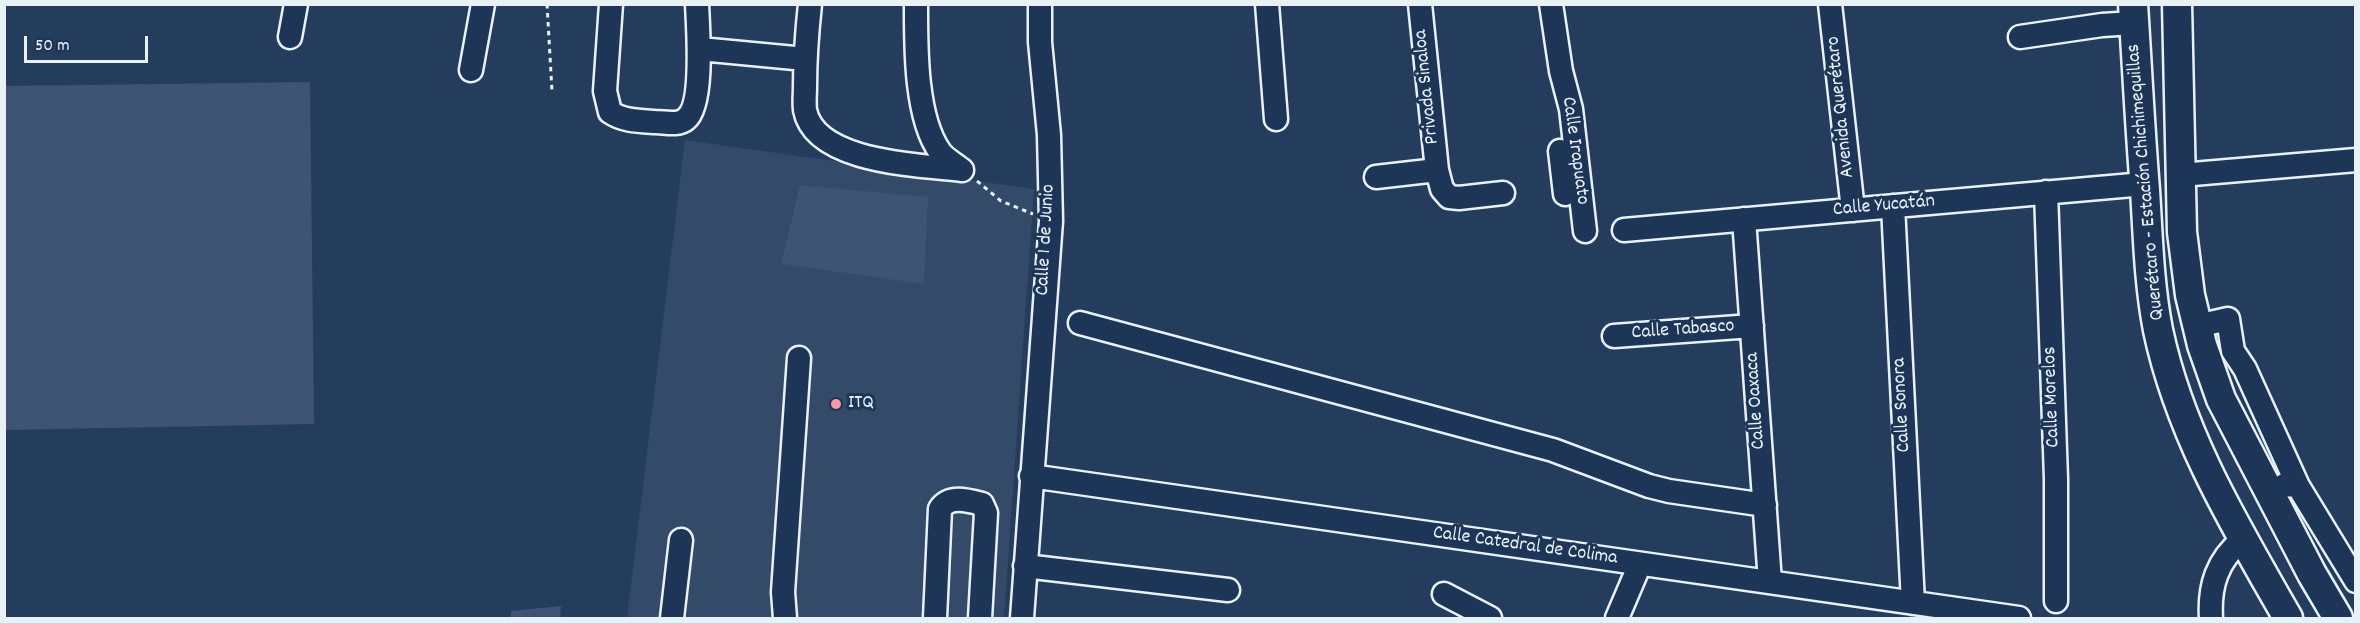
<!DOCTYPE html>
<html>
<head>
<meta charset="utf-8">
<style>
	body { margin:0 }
	#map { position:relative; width:2360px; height:623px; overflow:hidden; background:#253d5d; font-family:Dekko,sans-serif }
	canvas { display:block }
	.frame { position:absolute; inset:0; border:6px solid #e8f1f8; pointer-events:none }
	.scale { position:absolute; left:24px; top:36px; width:124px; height:27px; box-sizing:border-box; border:3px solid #e8f1f8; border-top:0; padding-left:8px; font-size:18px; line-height:21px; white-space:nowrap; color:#e8f1f8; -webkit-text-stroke:4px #1d3557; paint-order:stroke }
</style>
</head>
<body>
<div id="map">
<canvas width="2360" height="623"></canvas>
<div class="frame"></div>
<div class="scale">50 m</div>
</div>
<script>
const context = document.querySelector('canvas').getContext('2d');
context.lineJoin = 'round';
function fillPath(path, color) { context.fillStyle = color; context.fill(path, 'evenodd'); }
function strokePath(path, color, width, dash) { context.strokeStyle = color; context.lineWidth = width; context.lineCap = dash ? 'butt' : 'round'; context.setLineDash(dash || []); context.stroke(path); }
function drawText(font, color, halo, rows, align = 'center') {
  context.font = font + ' Dekko,sans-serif'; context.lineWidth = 6; context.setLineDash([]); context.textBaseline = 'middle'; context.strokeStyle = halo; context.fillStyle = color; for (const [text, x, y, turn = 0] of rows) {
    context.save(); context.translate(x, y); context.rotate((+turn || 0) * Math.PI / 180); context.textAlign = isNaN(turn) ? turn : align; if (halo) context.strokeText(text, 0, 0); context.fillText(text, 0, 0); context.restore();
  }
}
const built = new Path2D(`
	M685,140L1034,189L1004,618H627Z`);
const green = new Path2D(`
	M310,82L314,424L5,430V86Z
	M800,185L928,197L924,284L781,264Z
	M561,606L560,618H511V611Z`);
const path = new Path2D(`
	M547,4L552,91
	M977,181L1001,201L1033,214`);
const minor = new Path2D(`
	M611,4L605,91L610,112C623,121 639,121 655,122C665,122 678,126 686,119C704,105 698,27 697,4
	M810,4C807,32 805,59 805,87C805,94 804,102 805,110C815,163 920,165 962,170
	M916,4C916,46 915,117 940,152C945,159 955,164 962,170
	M1267,4L1276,119
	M1420,4L1437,170L1442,189L1449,197L1459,198L1503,193
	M1551,4L1561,71L1571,109L1585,231
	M1830,4L1853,210
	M290,37L296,4
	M2020,37L2102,25L2134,23
	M700,49L805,59
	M471,70L483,4
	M1560,151L1565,194
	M2181,175L2356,160
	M1376,177L1437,170
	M2046,192L2056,479V601
	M1893,206L1913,603
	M1744,219L1770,582
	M1624,230L2144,184
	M1080,323L1553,450L1649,486L1669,491L1765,505
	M2197,326L2228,319L2233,351L2245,369L2298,486
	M1614,336L1752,326
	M1031,476L2019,618
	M2284,485L2298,486L2356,581
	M1025,566L1228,590
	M1444,594L1490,618
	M672,618L681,540
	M785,618L783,592L799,358
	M935,618L940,509C949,495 967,500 982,504L986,513L980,618
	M1022,618L1051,221L1049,135L1040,42V4
	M1617,618L1640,564
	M2211,618C2209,586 2217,560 2243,539`);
const major = new Path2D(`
	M2133,4C2137,66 2140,128 2145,190C2148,237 2149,284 2158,330C2180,435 2236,527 2288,618
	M2177,4L2182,232L2190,295L2202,345L2221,399L2312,574L2338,618`);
const markers = [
	[836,404,6,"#ff9aa2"]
];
const streetNames = [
	["Privada Sinaloa",1428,87,-96],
	["Avenida Querétaro",1842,107,-96],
	["Calle Irapuato",1574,151,82],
	["Querétaro - Estación Chichimequillas",2147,182,-95],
	["Calle Yucatán",1884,207,-5],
	["Calle 1 de Junio",1047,240,-87],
	["Calle Tabasco",1683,331,-4],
	["Calle Morelos",2053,397,-92],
	["Calle Oaxaca",1757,401,-94],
	["Calle Sonora",1903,405,-93],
	["Calle Catedral de Colima",1525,547,8]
];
const poiNames = [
	["ITQ",848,404]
];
fillPath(built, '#334a68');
fillPath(green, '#3e5472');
strokePath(minor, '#e8f1f8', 27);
strokePath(major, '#e8f1f8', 33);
strokePath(path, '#e8f1f8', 3, [4.5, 4.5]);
strokePath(minor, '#1d3557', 22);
strokePath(major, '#1d3557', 28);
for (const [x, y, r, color] of markers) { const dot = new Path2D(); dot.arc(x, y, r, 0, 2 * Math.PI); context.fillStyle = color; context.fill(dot); strokePath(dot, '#1d3557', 2); }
drawText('20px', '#e8f1f8', '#1d3557', streetNames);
drawText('20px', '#e8f1f8', '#1d3557', poiNames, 'left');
</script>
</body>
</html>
